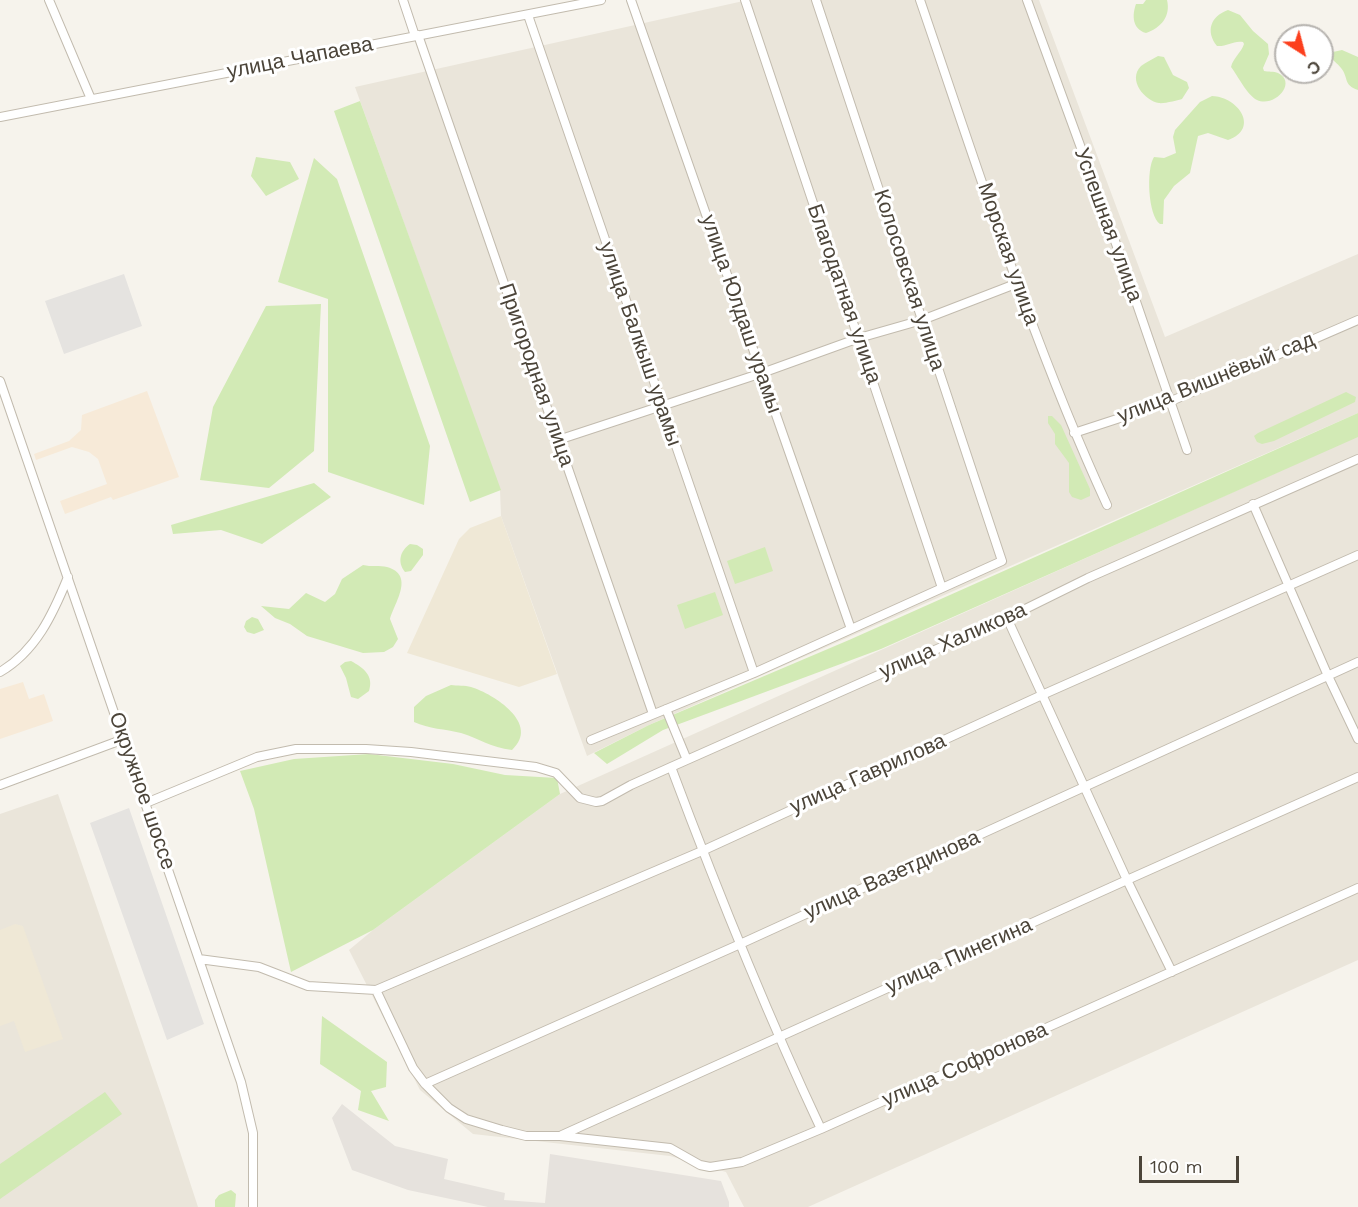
<!DOCTYPE html>
<html>
<head>
<meta charset="utf-8">
<style>
	body { margin:0 }
	#map { position:relative; width:1358px; height:1207px; overflow:hidden; background:#f6f3ec; font-family:"Work Sans",sans-serif }
	canvas { display:block }
	.north { position:absolute; left:1274px; top:24px; width:60px; height:60px; box-sizing:border-box; background:#fff; border:2px solid #b7b4b0; border-radius:50%; rotate:144deg; font-size:16px; font-weight:700; line-height:24px; text-align:center; color:#4b4439 }
	.north::after { content:''; display:block; margin:auto; width:21px; height:27px; background:#fc3f1d; clip-path:polygon(50% 0,100% 100%,50% 72%,0 100%) }
	.scale { position:absolute; left:1139px; top:1156px; width:100px; height:27px; box-sizing:border-box; border:3px solid #4b4439; border-top:0; padding-left:8px; font-size:18px; line-height:21px; white-space:nowrap; color:#4b4439; -webkit-text-stroke:4px #fff; paint-order:stroke }
</style>
</head>
<body>
<div id="map">
<canvas width="1358" height="1207"></canvas>
<div class="north">С</div>
<div class="scale">100 m</div>
</div>
<script>
const context = document.querySelector('canvas').getContext('2d');
context.lineJoin = 'round';
function fillPath(path, color) { context.fillStyle = color; context.fill(path, 'evenodd'); }
function strokePath(path, color, width, dash) { context.strokeStyle = color; context.lineWidth = width; context.lineCap = dash ? 'butt' : 'round'; context.setLineDash(dash || []); context.stroke(path); }
function drawText(font, color, halo, rows, align = 'center') {
  context.font = font + ' "Work Sans",sans-serif'; context.lineWidth = 6; context.setLineDash([]); context.textBaseline = 'middle'; context.strokeStyle = halo; context.fillStyle = color; for (const [text, x, y, turn = 0] of rows) {
    context.save(); context.translate(x, y); context.rotate((+turn || 0) * Math.PI / 180); context.textAlign = isNaN(turn) ? turn : align; if (halo) context.strokeText(text, 0, 0); context.fillText(text, 0, 0); context.restore();
  }
}
const residential = new Path2D(`
	M748,0H1039L1165,337L1358,254V413L649,725L587,756L501,516L500,490L355,87Z
	M1358,436V960L808,1207H744L726,1172L670,1156L473,1134L420,1090L349,950L373,930L560,794Z
	M58,794L165,1106L198,1207H0V814Z`);
const commercial = new Path2D(`
	M147,391L179,477L113,500L111,497L65,514L60,501L107,484L98,459L89,452L72,447L36,460L34,454L69,441L81,430L82,415Z
	M23,682L29,699L44,694L53,721L0,739V689Z`);
const industrial = new Path2D(`
	M342,1104L395,1146L448,1159L444,1179L505,1193L504,1200L545,1203L550,1154L721,1181L729,1202V1207H488L408,1190L352,1170L332,1118Z`);
const education = new Path2D(`
	M501,516L557,674L519,687L407,653L459,539L470,528Z
	M15,924L23,926L63,1039L25,1052L14,1021L0,1026V930Z`);
const green = new Path2D(`
	M1146,0H1167C1171,16 1161,28 1146,33C1132,29 1132,15 1136,4H1143Z
	M1228,10L1240,15L1253,31L1268,44L1269,54L1263,68L1264,71C1268,72 1274,71 1278,73C1298,83 1274,108 1257,100C1247,95 1238,76 1231,67C1233,58 1241,53 1244,44L1243,42C1234,40 1226,47 1217,46C1205,31 1211,16 1228,10Z
	M1342,50L1358,57V90C1343,85 1349,78 1341,68C1336,61 1331,62 1333,52Z
	M1158,56L1164,57L1173,75L1187,82L1189,88L1182,99C1179,100 1163,104 1159,103C1145,101 1127,80 1141,66C1146,62 1153,59 1158,56Z
	M1212,96C1239,97 1260,129 1228,140L1208,133L1198,136L1190,173L1174,186L1164,200L1163,224H1160C1148,216 1146,169 1154,157L1164,158L1176,153L1173,137L1175,130L1200,102Z
	M360,101L501,490L470,502L334,111Z
	M256,157L290,162L299,179L266,196L251,176Z
	M314,158L337,179L430,446L424,505L328,472V299L278,282Z
	M321,304L314,451L269,488L200,480L213,407L266,306Z
	M1346,392L1356,397L1355,402L1274,441L1262,444L1257,442L1254,436L1258,433Z
	M1358,413V437L881,649L663,730L607,764L594,753L649,725L849,640Z
	M1048,416H1052L1061,425L1090,489V496L1081,500L1072,497L1069,492V463L1055,444V434L1048,423Z
	M314,483L331,497L262,544L221,530L173,534L171,525Z
	M410,544L417,545L423,549V555L411,571L405,572C397,562 400,551 410,544Z
	M765,547L773,571L735,584L727,561Z
	M363,565C371,567 380,565 387,567C415,575 395,602 390,619L398,639L393,647L384,652L363,653L307,636L290,624L275,618L261,606L289,609L306,593L325,602L335,594L342,579Z
	M715,592L723,615L685,629L677,605Z
	M252,617L258,619L264,630L254,634L247,632L244,627L246,621Z
	M351,661C364,668 374,676 369,691L358,699L351,697L346,678L340,666L345,662Z
	M451,685C457,686 465,685 471,687C494,694 541,724 512,750C490,747 480,739 461,733C445,729 429,729 414,722V707L426,696Z
	M369,754L453,764L505,775L557,778L560,794L373,930L291,972L254,809L240,771L294,759Z
	M322,1016L387,1062L386,1087L371,1091L389,1121L358,1110L361,1091L320,1064Z
	M105,1092L122,1114L0,1199V1164Z
	M231,1190L236,1194L235,1207H215V1200L219,1195Z`);
const parking = new Path2D(`
	M124,274L142,326L64,354L45,301Z
	M129,808L204,1024L167,1040L90,823Z`);
const minor = new Path2D(`
	M49,0L91,99
	M403,0L415,36
	M631,0L851,629
	M745,0L942,588
	M920,0C978,169 1032,342 1107,505
	M1027,0L1119,252L1187,450
	M528,15L754,673
	M418,35L653,714
	M0,117L601,0
	M0,381L241,1082L253,1133V1207
	M1074,433L1169,402L1358,320
	M558,440L762,373L859,338L922,320L1018,283
	M1253,504L1328,676L1358,739
	M1007,618L1127,880L1172,972
	M0,672C36,651 53,614 68,577
	M666,709L687,760
	M591,740L754,673L1002,561L816,0
	M671,767C717,890 765,1010 821,1129
	M0,785L124,739
	M146,803L257,757L296,749H366L411,752L536,767L556,773L580,798L596,802L602,801L631,785L671,767L1007,618L1088,578L1358,459
	M199,959L259,967L308,986L376,990L413,1068L425,1084L449,1108L466,1119L502,1130L526,1136H560L670,1148L700,1165L710,1167L742,1162L821,1129L1358,888
	M376,990L702,851L1042,695L1358,555
	M425,1084L738,945L1358,662
	M562,1135L1127,880L1358,777`);
const streetNames = [
	["улица Чапаева",300,58,-11],
	["Успешная улица",1108,225,70],
	["Морская улица",1008,254,71],
	["Колосовская улица",909,280,72],
	["Благодатная улица",844,294,71],
	["улица Юлдаш урамы",741,314,71],
	["улица Балкыш урамы",640,344,71],
	["Пригородная улица",536,375,71],
	["улица Вишнёвый сад",1216,378,-22],
	["улица Халикова",953,641,-24],
	["улица Гаврилова",868,774,-24],
	["Окружное шоссе",142,791,71],
	["улица Вазетдинова",892,875,-24],
	["улица Пинегина",959,956,-24],
	["улица Софронова",965,1065,-24]
];
fillPath(residential, '#eae5da');
fillPath(commercial, '#f7ead8');
fillPath(industrial, '#e6e2dd');
fillPath(education, '#efe8d6');
fillPath(green, '#d2eab5');
fillPath(parking, '#e5e3e0');
strokePath(minor, '#c2bbae', 10);
strokePath(minor, '#fff', 8);
drawText('21px', '#4b4439', '#fff', streetNames);
</script>
</body>
</html>
